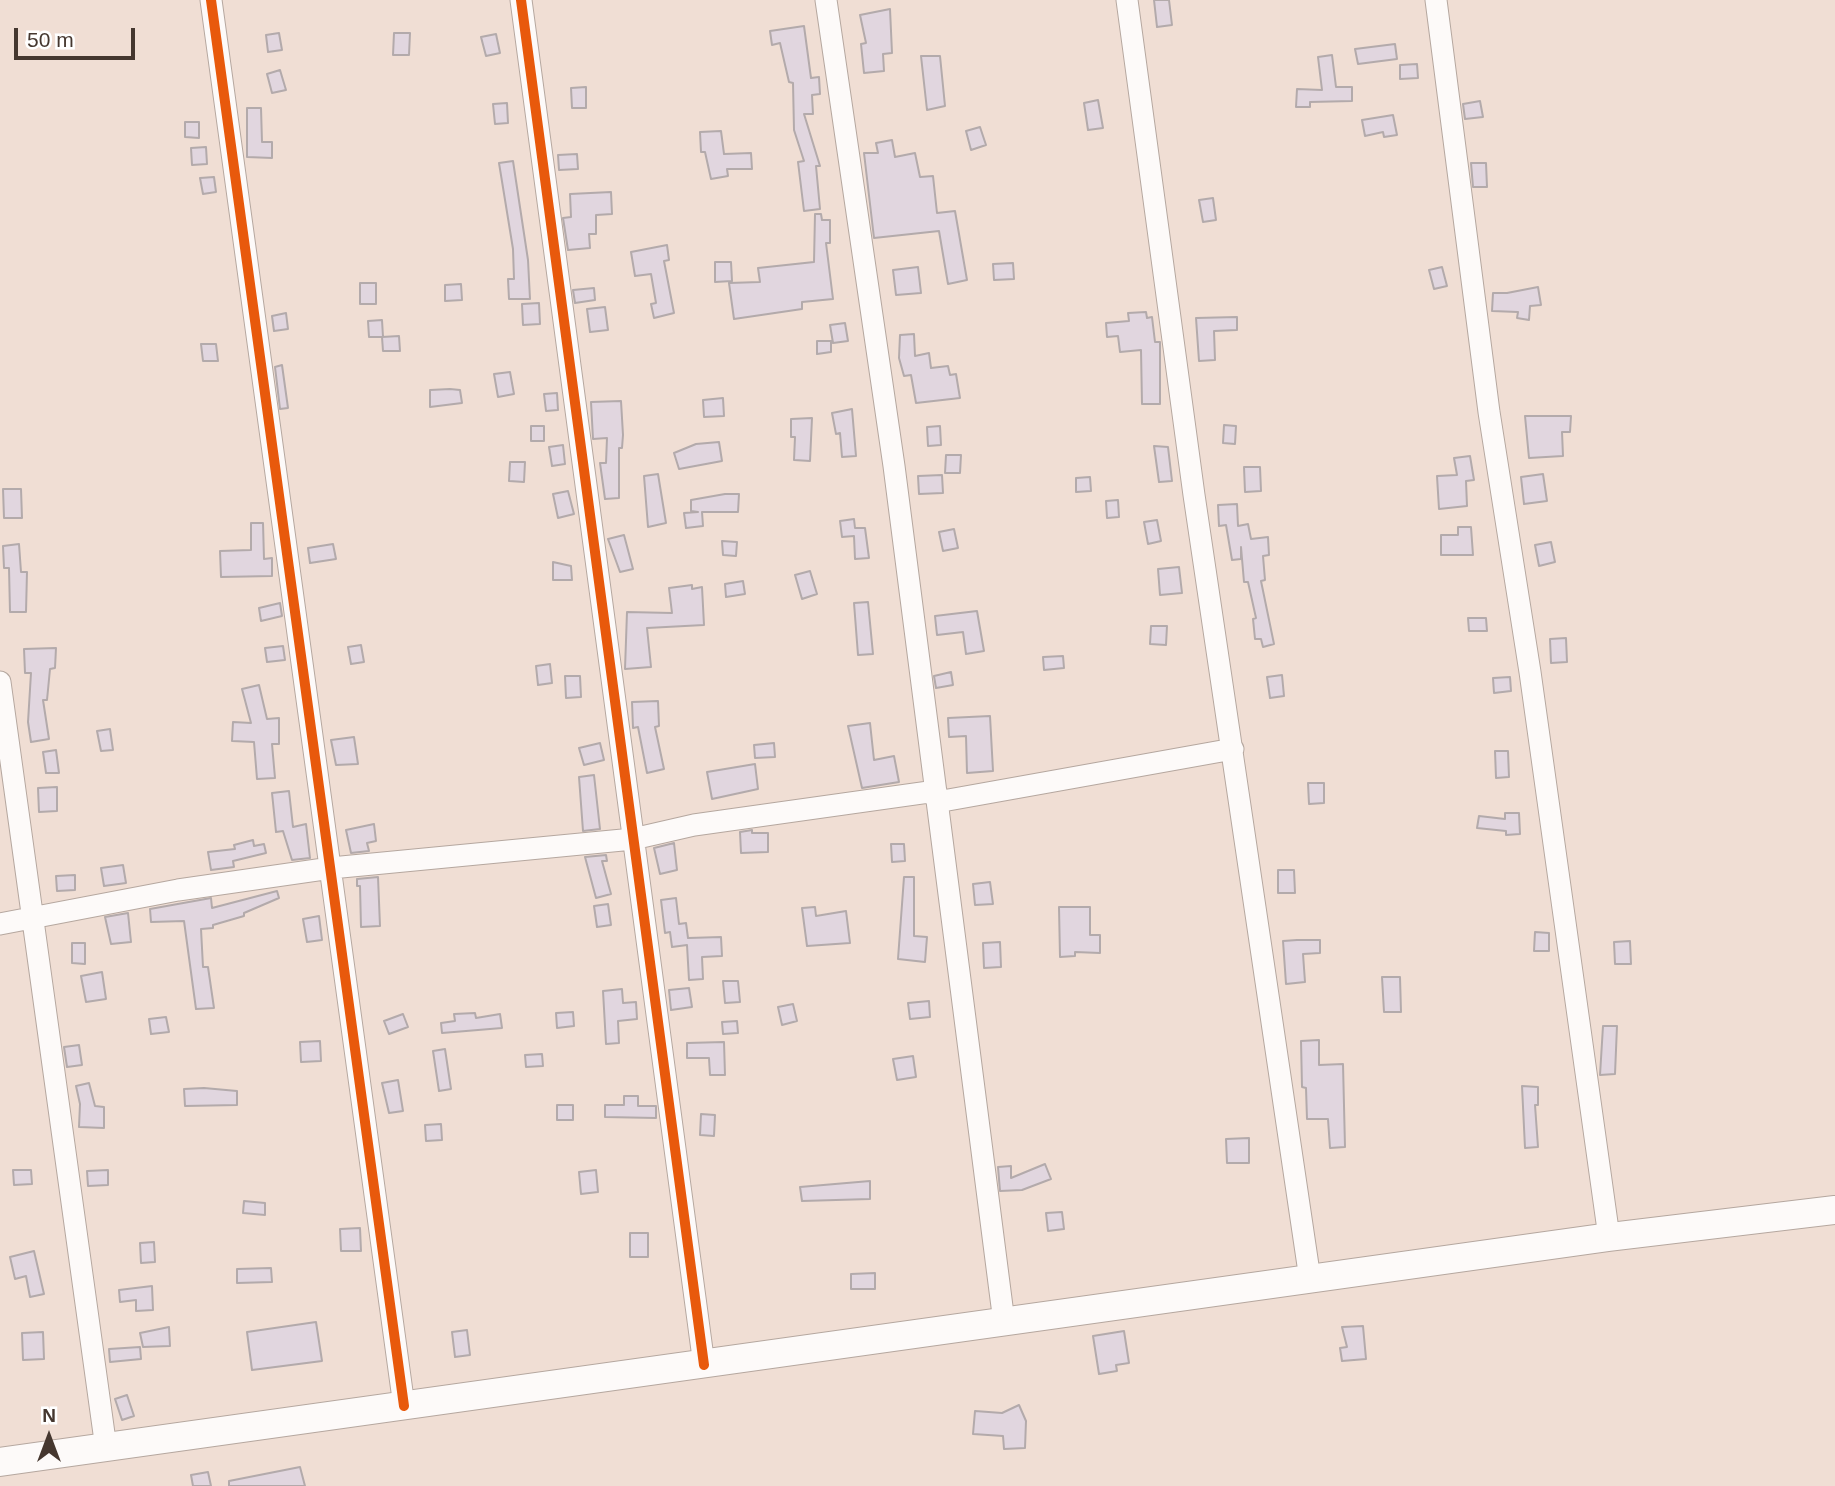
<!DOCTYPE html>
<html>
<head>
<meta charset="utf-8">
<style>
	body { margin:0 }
	#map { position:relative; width:1835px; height:1486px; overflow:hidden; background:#f0ded4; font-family:Arial,sans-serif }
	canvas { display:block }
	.north { position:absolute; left:14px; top:1402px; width:70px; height:70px; -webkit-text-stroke:5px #fff; paint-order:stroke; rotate:0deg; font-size:19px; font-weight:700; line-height:28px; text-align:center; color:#45372f }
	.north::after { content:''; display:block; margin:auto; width:24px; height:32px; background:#45372f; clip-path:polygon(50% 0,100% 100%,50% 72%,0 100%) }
	.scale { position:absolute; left:14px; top:28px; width:121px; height:32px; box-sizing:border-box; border:4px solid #45372f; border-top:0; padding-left:9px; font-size:21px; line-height:24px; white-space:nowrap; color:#45372f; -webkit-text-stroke:5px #fff; paint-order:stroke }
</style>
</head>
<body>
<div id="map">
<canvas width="1835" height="1486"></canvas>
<div class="north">N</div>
<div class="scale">50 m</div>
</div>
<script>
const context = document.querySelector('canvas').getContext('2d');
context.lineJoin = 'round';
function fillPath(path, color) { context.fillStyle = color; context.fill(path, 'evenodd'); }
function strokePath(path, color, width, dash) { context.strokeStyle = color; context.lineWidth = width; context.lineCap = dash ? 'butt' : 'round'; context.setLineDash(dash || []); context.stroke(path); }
const building = new Path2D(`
	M1154,0H1169L1172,25L1157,27Z
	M890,9L892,53L883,54L884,71L864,73L861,44L866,43L860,15Z
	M804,26L811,78L819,77L820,94L812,95L813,114H804L820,166H816L820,209L804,211L798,162L804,161L794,130L793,83L789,82L780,43L772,45L770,31Z
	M279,33L282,50L268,52L266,35Z
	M394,33H410L409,55H393Z
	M496,34L500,53L486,56L481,37Z
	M1395,44L1397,59L1358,64L1355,49Z
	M1332,55L1336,87H1352V101L1310,102V107H1296L1297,89L1322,90L1318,57Z
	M921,56H940L945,106L927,110Z
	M1417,64L1418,78L1400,79V65Z
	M280,70L286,90L272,93L267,74Z
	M586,87V108H572L571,88Z
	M1098,100L1103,128L1088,130L1084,103Z
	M1480,101L1483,117L1465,119L1463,104Z
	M507,103L508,123L495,124L493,104Z
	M247,108H261L262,142H272V158L247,157Z
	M1393,115L1397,135L1384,137L1383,132L1365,136L1362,120Z
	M185,122H199V138L185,137Z
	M980,127L986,145L971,150L966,131Z
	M721,131L724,154L751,153L752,169H727L728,176L711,179L705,152H701L700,132Z
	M892,140L895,157L915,153L920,177L933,176L937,213L955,211L967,280L948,284L939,231L874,238L864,153H878L876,143Z
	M206,147L207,164L192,165L191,148Z
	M577,154L578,169L559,170L558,155Z
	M513,161L528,260L530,299H509L508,279H514L513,249L499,163Z
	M1471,163H1486L1487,187H1473Z
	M214,177L216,192L203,194L200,178Z
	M611,192L612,214L596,215V234H589L590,248L568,250L563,218L571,217L570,194Z
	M1213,198L1216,220L1203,222L1199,200Z
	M815,214H821L822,220H830V243H826L833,299L802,302V309L734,319L729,283L760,282L758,268L814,262Z
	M667,245L669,260L664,261L674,313L654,318L651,304L656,303L651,274L635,276L631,252Z
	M715,262H731L732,281L715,282Z
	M1013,263L1014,279L994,280L993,264Z
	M918,267L921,293L896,295L893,270Z
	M1442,267L1447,286L1434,289L1429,270Z
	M360,283H376V304H360Z
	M461,284L462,300L445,301V285Z
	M1538,287L1541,305L1530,306L1529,320L1517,318L1518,312L1492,311L1493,293H1507Z
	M594,288L595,300L575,303L573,290Z
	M539,303L540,324L523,325L522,304Z
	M605,307L608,330L590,332L587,309Z
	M1146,312L1147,318L1152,317L1155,342H1160V404H1142L1141,350L1120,352L1118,336L1107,337L1106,323L1129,321L1128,313Z
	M286,313L288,329L274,331L272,316Z
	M1237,317V330L1214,331L1215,360L1199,361L1196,318Z
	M382,320L383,337H369L368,321Z
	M845,323L848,341L833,343L830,325Z
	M914,334L915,356L929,353L931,368L948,366L950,375L956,374L960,398L916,403L911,375L904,376L899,358L900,335Z
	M399,336L400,351H383L382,337Z
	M817,341H831V352L817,354Z
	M201,344H216L218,361H203Z
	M282,365L288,408L280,409L275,367Z
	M510,372L514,394L498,397L494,374Z
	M450,389L460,390L462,403L430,407V390Z
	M557,393L558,410L546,411L544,394Z
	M723,398L724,416L704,417L703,400Z
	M621,401L623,435L622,448H619V498L605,499L600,463H606L607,438L593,439L591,402Z
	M852,409L856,456L842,457L840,433L836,434L832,413Z
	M1525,416H1571L1570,432H1562L1563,456L1529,458Z
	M812,418L810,461L794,460L795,437H791V419Z
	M1224,425L1236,426L1235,444L1223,443Z
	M531,426H544V441H531Z
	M940,426L941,445L928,446L927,427Z
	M719,442L722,461L679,469L674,453L696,444Z
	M563,445L565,464L552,466L549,447Z
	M1154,446L1168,447L1172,481L1159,482Z
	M946,455H961L960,473H945Z
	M1470,456L1474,480L1466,481L1467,506L1439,509L1437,476L1457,475L1454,458Z
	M510,462H525L524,482L509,481Z
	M1244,467H1260L1261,491L1245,492Z
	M658,474L666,523L648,527L644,476Z
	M1543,474L1547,501L1524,504L1521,477Z
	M942,475L943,493L919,494L918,476Z
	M1090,477L1091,491L1076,492V478Z
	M3,489H21L22,518H4Z
	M568,491L574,514L558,518L553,494Z
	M725,494H739L738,512H702L703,526L686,528L684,513L698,512L691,511V500Z
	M1118,500L1119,517L1107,518L1106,501Z
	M1237,504L1238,526L1248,524L1251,539L1268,537L1269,555L1263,556L1265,580L1261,581L1274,644L1263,647L1261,639H1255L1253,619L1256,618L1248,582H1244L1241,547V559L1232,560L1226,525L1219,526L1218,505Z
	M854,519L855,528H865L869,558L855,559L854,536L842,537L840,521Z
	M1157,520L1161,541L1148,544L1144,522Z
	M251,523H263L264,559L272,558V576L221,577L220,551L251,550Z
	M1458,527H1471L1473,555H1441V535H1458Z
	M954,529L958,548L943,551L939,532Z
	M624,535L633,569L620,572L608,539Z
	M722,541L737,542L736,556L723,555Z
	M1551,542L1555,562L1539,566L1535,545Z
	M19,544L21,572H27L26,612H10L9,568H4L3,546Z
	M333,544L336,559L310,563L308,548Z
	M553,562L571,566L572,580H553Z
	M1179,567L1182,593L1160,595L1158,569Z
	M810,571L817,594L802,599L795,575Z
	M743,581L745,594L726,597L725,584Z
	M692,585V589L702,587L704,625L647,628L651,667L625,669L627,612L672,613L669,588Z
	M868,602L873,654L858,655L854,603Z
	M280,603L282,616L261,621L259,608Z
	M977,611L984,651L966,654L963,632L937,635L935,616Z
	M1468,618H1486L1487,631H1469Z
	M1151,626H1167L1166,645L1150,644Z
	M1566,638L1567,662L1551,663L1550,639Z
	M361,645L364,662L351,664L348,647Z
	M283,646L285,660L267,662L265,648Z
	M56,648L55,668L50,669L47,700H43L49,739L31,742L28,722L31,673H25L24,649Z
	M1063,656L1064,668L1044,670L1043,657Z
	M550,664L552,683L538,685L536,666Z
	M951,672L953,685L936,688L934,676Z
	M1282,675L1284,696L1270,698L1267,677Z
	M565,676H580L581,697L566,698Z
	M1510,677L1511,691L1494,693L1493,678Z
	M259,685L267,719L279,718V744H272L275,778L257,779L254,742L232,741L233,722L251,723L242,689Z
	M658,701L659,726L655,727L664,769L647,773L638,727L633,728L632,702Z
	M990,716L993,771L967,773L966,736L949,737L948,718Z
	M870,723L874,760L894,756L899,782L862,788L848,726Z
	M110,729L113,750L101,751L97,731Z
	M354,737L358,764L336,765L331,740Z
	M600,743L604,760L584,765L579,748Z
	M774,743L775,757L755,758L754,745Z
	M56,750L59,773H46L43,752Z
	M1495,751H1508L1509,777L1496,778Z
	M755,764L758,789L712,799L707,772Z
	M594,775L600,829L583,831L579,777Z
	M1308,783H1324V803L1309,804Z
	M57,787V811L39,812L38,788Z
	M289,791L293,827L306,824L310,858L292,860L283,831L276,832L272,793Z
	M1505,813H1519L1520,834L1506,835V831L1477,828L1479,816L1505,819Z
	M374,824L376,841L367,843L369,851L351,853L346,830Z
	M752,830V833H768V852L741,853L740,832Z
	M253,840L254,846L264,844L266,853L233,861L234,867L211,870L208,852L235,849L234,845Z
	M674,843L677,870L660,874L654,848Z
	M891,844H904L905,861L892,862Z
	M606,855L607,861H602L611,894L596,898L585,857Z
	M123,865L126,883L104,886L101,868Z
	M1278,870H1294L1295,893H1278Z
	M75,875V890L57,891L56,876Z
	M378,877L380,926L361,927L360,886H357V879Z
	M904,877H914V936L927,937L925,962L898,959Z
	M990,882L993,904L975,905L973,884Z
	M277,891L279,898L244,913V916L213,925V928L201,929L203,967H208L214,1008L196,1009L184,921L151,922L150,909L211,898L212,908Z
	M676,898L679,924L686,923L688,938L721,937L722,956L702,957L703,979L689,980L687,945L672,947L670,932L665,933L661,900Z
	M608,904L611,925L597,927L594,906Z
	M815,907L816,916L846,911L850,943L807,946L802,908Z
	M1059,907H1090V935H1100V953L1075,952V956L1060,957Z
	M128,913L131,942L111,944L105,917Z
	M319,916L322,940L307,942L303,919Z
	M1535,932L1549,933V951H1534Z
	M1297,940H1320V953L1303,954L1305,982L1286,984L1283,941Z
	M1630,941L1631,964H1615L1614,942Z
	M1000,942L1001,967L984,968L983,943Z
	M72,943H85V964L72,963Z
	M102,972L106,999L86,1002L81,976Z
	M1382,977H1400L1401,1012H1384Z
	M723,981H738L740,1002L725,1003Z
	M689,988L692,1007L671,1010L669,990Z
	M622,989L623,1003L636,1002L637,1019L618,1021L619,1043L606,1044L603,991Z
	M929,1001L930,1017L910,1019L908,1003Z
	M793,1004L797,1021L782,1025L778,1007Z
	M573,1012L574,1026L557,1028L556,1013Z
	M475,1013L476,1018L500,1014L502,1028L442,1033L441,1023L455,1021L454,1014Z
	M403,1014L408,1027L389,1034L384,1021Z
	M166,1017L169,1032L151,1034L149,1019Z
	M737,1021L738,1033L723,1034L722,1022Z
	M1603,1026H1617L1615,1074L1600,1075Z
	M1319,1040V1065L1343,1064L1345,1147L1330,1148L1328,1119H1307L1306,1088L1302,1087L1301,1041Z
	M320,1041L321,1061L301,1062L300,1042Z
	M724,1042L725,1075H710L709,1058H687V1043Z
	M79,1045L82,1065L67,1067L64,1047Z
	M445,1049L451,1089L439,1091L433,1051Z
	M542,1054L543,1066L526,1067L525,1055Z
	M913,1056L916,1077L897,1080L893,1059Z
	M398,1080L403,1111L389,1113L382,1083Z
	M89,1083L95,1106L104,1107V1128L79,1127L80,1104L76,1086Z
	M1522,1086L1538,1087V1105H1535L1538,1147L1525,1148Z
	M204,1088L237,1091V1105L185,1106L184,1089Z
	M624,1096H638V1106H656V1118L605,1117V1105H624Z
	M557,1105H573V1120H557Z
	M701,1114L715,1115L714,1136L700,1135Z
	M441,1124L442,1140L426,1141L425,1125Z
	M1249,1138V1163H1227L1226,1139Z
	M1045,1164L1051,1179L1022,1190L1000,1191L998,1167L1011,1166V1178Z
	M13,1170H31L32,1184L14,1185Z
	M108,1170V1185L88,1186L87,1171Z
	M596,1170L598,1192L581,1194L579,1172Z
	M870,1181V1199L802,1201L800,1187Z
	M244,1201L265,1203V1215L243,1213Z
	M1062,1212L1064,1229L1048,1231L1046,1213Z
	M360,1228L361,1251H341L340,1229Z
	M630,1233H648V1257H630Z
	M154,1242L155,1262L141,1263L140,1243Z
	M34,1251L44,1294L30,1297L26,1276L15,1279L10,1257Z
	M271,1268L272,1282L237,1283V1269Z
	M875,1273V1289H851V1274Z
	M152,1286L153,1310L136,1311V1300L120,1302L119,1290Z
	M316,1322L322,1361L252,1370L247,1332Z
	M1363,1326L1366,1359L1342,1361L1340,1348L1347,1347L1342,1327Z
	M169,1327L170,1346L143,1347L140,1333Z
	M467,1330L470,1355L455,1357L452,1332Z
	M1124,1331L1129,1363L1116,1365L1117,1371L1099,1374L1093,1336Z
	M43,1332L44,1359L23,1360L22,1333Z
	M140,1347L141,1359L110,1362L109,1349Z
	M127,1395L134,1416L122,1420L115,1399Z
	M1019,1405L1026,1421L1025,1448L1004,1449L1003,1436L973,1434L975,1411L1002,1413Z
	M300,1467L305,1486H229V1481Z
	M208,1472L211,1486H193L191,1475Z`);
const minor = new Path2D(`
	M211,0L404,1406
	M521,0L704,1365
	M826,0L894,466L1004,1322
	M1127,0L1194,495L1310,1279
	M1436,0L1489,412L1530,672L1609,1237
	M0,682L106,1448
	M937,802L1233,749
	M0,924L178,890L331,868L633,839L694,825L936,791`);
const major = new Path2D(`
	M0,1462L1609,1237L1835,1210`);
const cycleway = new Path2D(`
	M211,0L404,1406
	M521,0L704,1365`);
fillPath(building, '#e1d6df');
strokePath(building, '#b3aaab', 2);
strokePath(minor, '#b5a79f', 23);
strokePath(major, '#b5a79f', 30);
strokePath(minor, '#fdfaf9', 21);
strokePath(major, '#fdfaf9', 28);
strokePath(cycleway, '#e8590c', 10);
</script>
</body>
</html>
